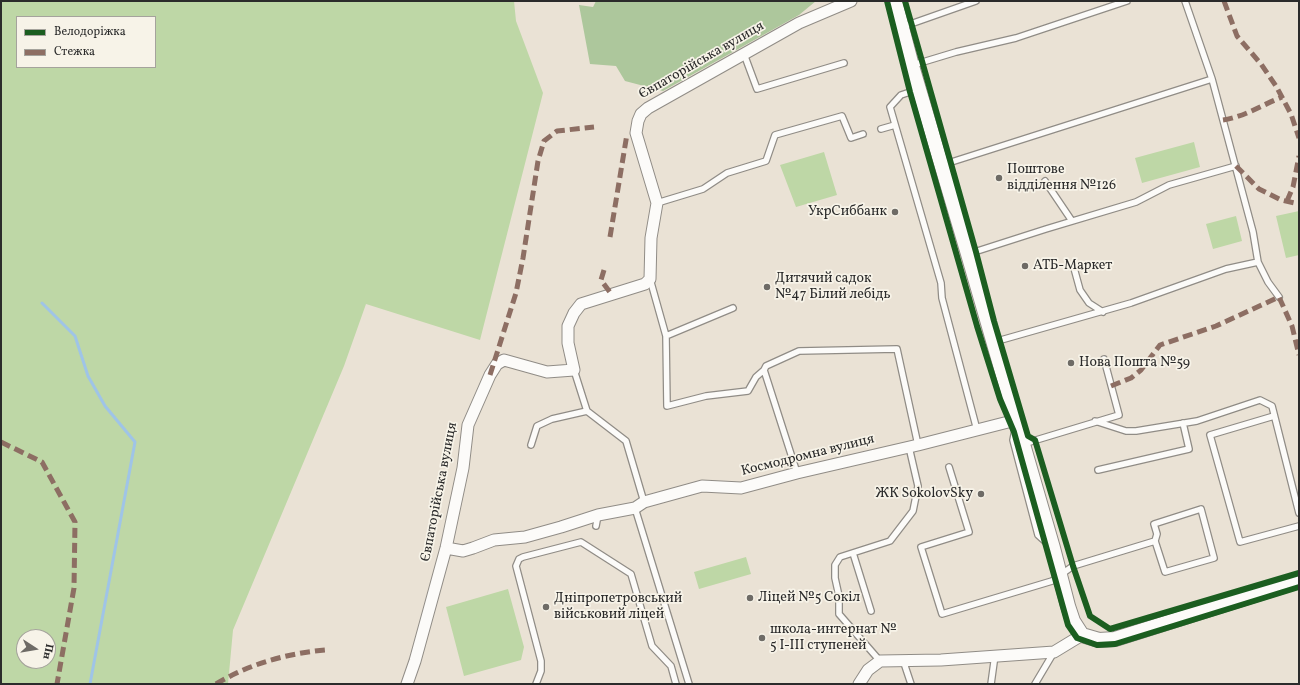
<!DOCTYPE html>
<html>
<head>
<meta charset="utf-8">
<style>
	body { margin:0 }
	#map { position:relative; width:1300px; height:685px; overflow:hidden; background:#eae2d5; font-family:Vollkorn,serif }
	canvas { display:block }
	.frame { position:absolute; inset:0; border:2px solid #2b2b2b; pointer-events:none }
	.legend { position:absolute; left:16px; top:16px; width:140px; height:52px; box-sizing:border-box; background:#f7f3e8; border:1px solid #a5a39c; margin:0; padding:5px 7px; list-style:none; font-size:12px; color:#2b2b2b }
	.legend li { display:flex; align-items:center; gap:8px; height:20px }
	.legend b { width:20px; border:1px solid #a5a39c }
	.north { position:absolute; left:16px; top:629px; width:40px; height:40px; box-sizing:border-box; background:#f7f3e8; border:1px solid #a5a39c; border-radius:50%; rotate:102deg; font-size:11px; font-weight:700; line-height:16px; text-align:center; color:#2b2b2b }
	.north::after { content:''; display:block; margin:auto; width:14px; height:18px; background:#6e6b66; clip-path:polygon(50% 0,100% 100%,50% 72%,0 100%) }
</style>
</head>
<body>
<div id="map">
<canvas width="1300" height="685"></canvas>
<div class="frame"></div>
<ul class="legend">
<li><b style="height:5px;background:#1b5e20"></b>Велодоріжка</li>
<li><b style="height:5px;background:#8d6e63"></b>Стежка</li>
</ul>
<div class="north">Пн</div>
</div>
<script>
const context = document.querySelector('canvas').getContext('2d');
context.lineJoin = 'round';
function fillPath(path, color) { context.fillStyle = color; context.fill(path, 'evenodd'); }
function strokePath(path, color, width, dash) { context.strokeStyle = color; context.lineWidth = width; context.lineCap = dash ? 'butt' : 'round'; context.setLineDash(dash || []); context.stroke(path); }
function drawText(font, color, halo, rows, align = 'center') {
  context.font = font + ' Vollkorn,serif'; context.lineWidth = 3.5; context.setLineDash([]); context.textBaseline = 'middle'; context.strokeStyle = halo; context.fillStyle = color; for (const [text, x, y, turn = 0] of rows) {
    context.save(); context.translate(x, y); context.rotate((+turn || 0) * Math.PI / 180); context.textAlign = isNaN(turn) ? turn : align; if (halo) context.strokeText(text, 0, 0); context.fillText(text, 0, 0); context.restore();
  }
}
const green = new Path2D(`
	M1,1H514L516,21L543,93L480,340L366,304L344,366L233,630L228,684H1ZM17,17H155V67H17ZM24,637H48V661H24Z
	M1194,142L1200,167L1142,183L1135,158Z
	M824,152L837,195L796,207L780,165Z
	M1299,211V255L1286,258L1276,216Z
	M1236,216L1242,241L1213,249L1206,224Z
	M746,557L751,574L699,589L694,572Z
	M508,589L524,647L521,660L464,676L446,607Z`);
const forest = new Path2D(`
	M596,1H816L799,15L663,91L625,81L616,66L590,64L579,5L593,7Z`);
const stream = new Path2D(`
	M42,303L75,336L88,376L105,406L135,442L90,684`);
const service = new Path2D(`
	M1185,1L1212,79L1253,232L1258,262L1268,282L1279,297
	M902,27L976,1
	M744,54L757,89L844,63
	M913,65L956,52L1016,38L1127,1
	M919,89L901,95L890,107L941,283L942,298L977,430
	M881,129L895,125
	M942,165L1212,79
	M1045,181L1072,221
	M657,203L703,189L727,173L766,161L775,135L842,116L851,138L863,134
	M968,254L1046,229L1136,202L1169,185L1236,166
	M1074,268L1080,290L1089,303L1103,312
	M650,279L666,336L667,406L706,396L748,391L756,377L764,370
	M666,336L733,308
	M994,342L1131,303L1226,269L1258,262
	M574,370L587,411L626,441L644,502
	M1274,416L1210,435L1240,542L1299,526
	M1095,421L1126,431H1136L1197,421L1260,400L1272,406L1299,513
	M1015,430L1013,440L1038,535L1048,544
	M1023,444L1119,415L1104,359
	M531,445L537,426L552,419L587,411
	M949,467L969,532L921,547L942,614L1052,581L1073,566L1155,541L1165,572L1214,558L1201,509L1154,524L1157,534L1155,541
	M1098,470L1189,449L1183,423
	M797,473L764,370L766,366L799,351L897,349L918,445
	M635,508L689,684
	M596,526L598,515
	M853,553L871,611
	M903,660L911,684
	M880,661L839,614V596L835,578V565L840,557L890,541L913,511L918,486L909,447
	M536,684L541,671V661L516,566L519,559L523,557L581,542L631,574L652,646L671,666L676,684
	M991,684L995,655
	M1035,684L1054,652`);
const minor = new Path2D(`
	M446,548L463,551L473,548L494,540L525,537L561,527L598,515L635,508L644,502L702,486L741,488L797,473L918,445L1016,420
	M407,684L415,661L446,548L463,468L468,425L490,375L497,364L504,360L547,372L574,370L568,343V326L574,313L581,304L645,284L650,279L651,238L657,203L636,133L638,121L641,114L648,108L799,23L851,1
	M859,684L868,670L880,661L941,660L1054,652L1082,635`);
const tertiary = new Path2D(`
	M895,1L912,66L968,254L1053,548L1068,606L1073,621L1082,635L1099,640L1115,639L1299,581`);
const quiet = new Path2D(`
	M1224,1L1237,36L1261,64L1276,86L1291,114L1299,138
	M1223,120C1244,117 1262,105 1282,97
	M1236,166L1259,189L1281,200L1299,204
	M1287,201L1293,187L1299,156
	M610,237L627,134
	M604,270L601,280L612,295
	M490,375L516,293L523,258L538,161L544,141L557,131L594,127
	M1111,386L1131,378L1141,370L1160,345L1216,326L1279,297L1292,326L1299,355
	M1,442L42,462L75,522L74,588L57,684
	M216,684C249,664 288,653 326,650`);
const cycleway = new Path2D(`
	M887,1L910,92L977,326L1000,399L1014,432L1068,625L1077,638L1097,645L1115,644L1299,587
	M905,1L976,252L994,321L1028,436L1035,440L1073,566L1090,616L1110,629L1299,573`);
const markers = [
	[999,178,4,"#6e6b66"],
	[895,212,4,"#6e6b66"],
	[1025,266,4,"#6e6b66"],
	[767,287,4,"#6e6b66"],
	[1071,363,4,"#6e6b66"],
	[981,494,4,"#6e6b66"],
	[750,598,4,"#6e6b66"],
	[546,607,4,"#6e6b66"],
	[762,638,4,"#6e6b66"]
];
const streetNames = [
	["Євпаторійська вулиця",702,61,-30],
	["Космодромна вулиця",808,456,-14],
	["Євпаторійська вулиця",440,492,-79]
];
const poiNames = [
	["Поштове",1007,170],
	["відділення №126",1007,186],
	["УкрСиббанк",887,212,"right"],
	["АТБ-Маркет",1033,266],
	["Дитячий садок",775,279],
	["№47 Білий лебідь",775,295],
	["Нова Пошта №59",1079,363],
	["ЖК SokolovSky",973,494,"right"],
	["Ліцей №5 Сокіл",758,598],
	["Дніпропетровський",554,599],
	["військовий ліцей",554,615],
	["школа-интернат №",770,630],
	["5 I-III ступеней",770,646]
];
fillPath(green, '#bed7a6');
fillPath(forest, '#adc79c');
strokePath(stream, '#9fc4e7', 3);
strokePath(service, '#908c86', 8);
strokePath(minor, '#908c86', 13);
strokePath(tertiary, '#908c86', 16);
strokePath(service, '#fcfbf9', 5.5);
strokePath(minor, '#fcfbf9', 11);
strokePath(tertiary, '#fcfbf9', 14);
strokePath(quiet, '#8d6e63', 5, [10, 5]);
strokePath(cycleway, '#1b5e20', 6);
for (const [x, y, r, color] of markers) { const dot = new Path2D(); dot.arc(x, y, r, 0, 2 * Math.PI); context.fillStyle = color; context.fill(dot); strokePath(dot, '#f7f3e8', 1.5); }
drawText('14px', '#2b2b2b', '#f7f3e8', streetNames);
drawText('14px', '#2b2b2b', '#f7f3e8', poiNames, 'left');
</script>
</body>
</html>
